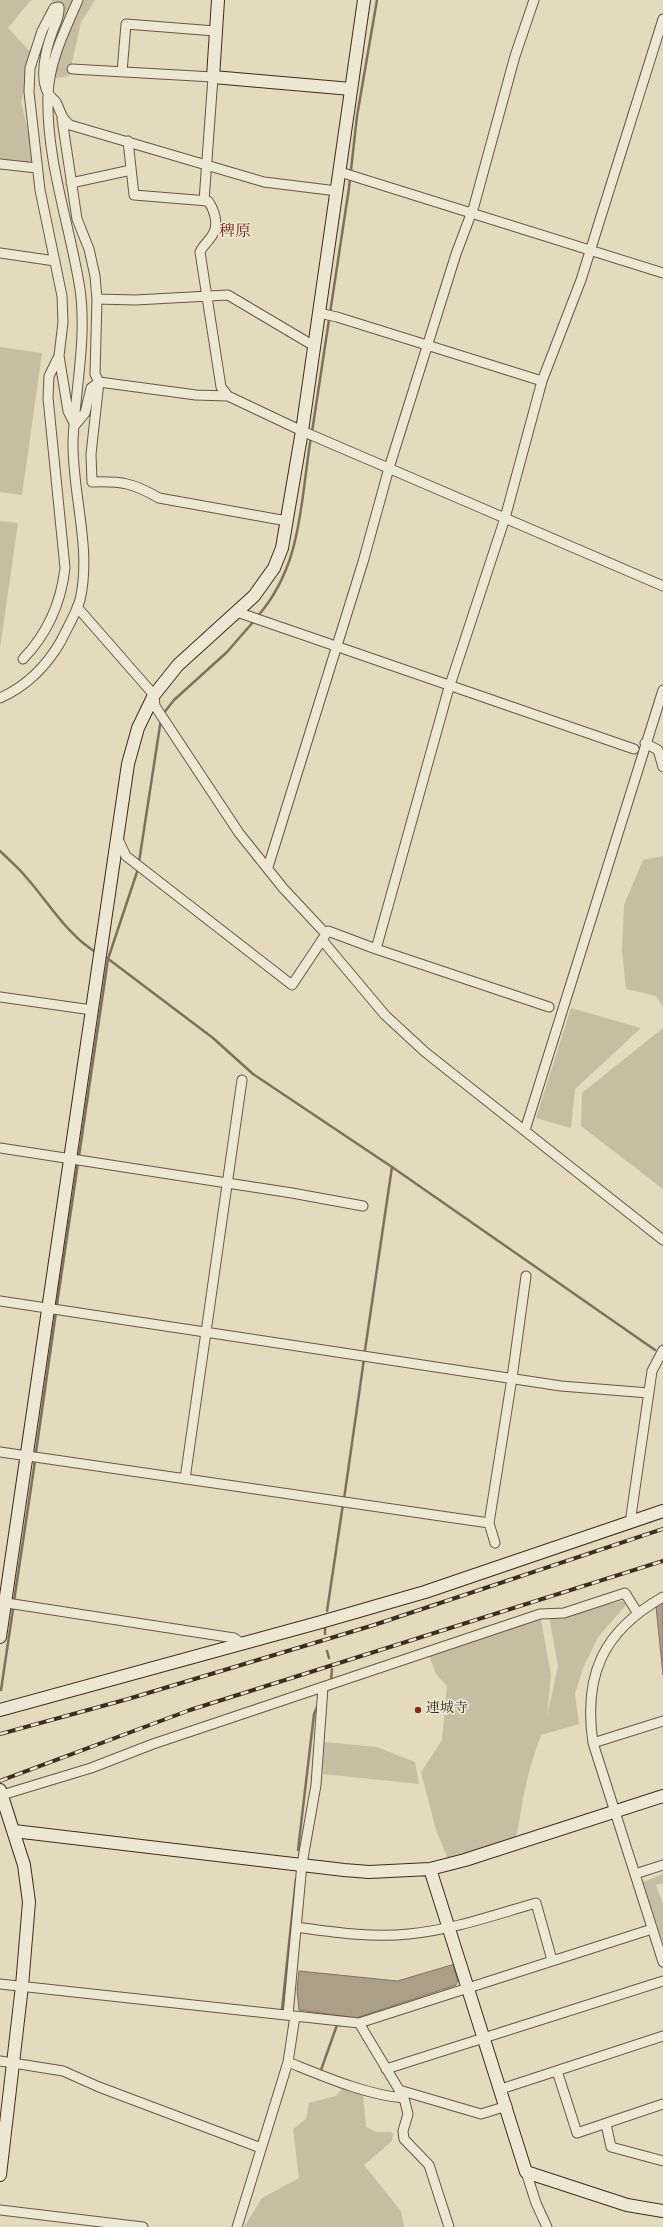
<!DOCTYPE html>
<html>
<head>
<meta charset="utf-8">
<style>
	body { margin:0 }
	canvas { display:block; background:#e3dbbc }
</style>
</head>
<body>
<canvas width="663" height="2227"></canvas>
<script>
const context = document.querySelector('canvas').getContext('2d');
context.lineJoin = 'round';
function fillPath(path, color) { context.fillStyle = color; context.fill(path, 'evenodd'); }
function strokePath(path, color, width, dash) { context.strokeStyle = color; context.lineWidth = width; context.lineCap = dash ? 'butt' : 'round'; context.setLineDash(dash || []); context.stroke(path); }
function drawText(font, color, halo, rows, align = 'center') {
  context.font = font + ' "Sorts Mill Goudy","Noto Serif JP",serif'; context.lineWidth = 3.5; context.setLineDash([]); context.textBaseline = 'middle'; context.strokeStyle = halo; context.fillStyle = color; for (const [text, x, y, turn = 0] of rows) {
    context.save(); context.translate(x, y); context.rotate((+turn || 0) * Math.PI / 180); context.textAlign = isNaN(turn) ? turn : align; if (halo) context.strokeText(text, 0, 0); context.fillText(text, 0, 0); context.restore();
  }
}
const green = new Path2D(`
	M0,0H31L8,28L34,56L21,102L37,168L0,164Z
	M51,0H95L81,22L69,76L51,79L57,51L59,12Z
	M0,347L42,353L22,495L0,492Z
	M0,521L18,523L0,648Z
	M663,856V1007L656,996L626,989L622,951L624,905L643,860Z
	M571,1008L641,1028L575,1089L571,1128L536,1118Z
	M663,1028V1189L581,1126L582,1093Z
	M622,1601L627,1604L598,1637L583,1668L575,1694L579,1724L541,1735C534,1754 528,1773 524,1794C520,1812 520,1827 513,1845L450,1864L436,1830L421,1772L442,1740L447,1686L436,1674L427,1650L540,1614L551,1675L547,1716L558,1666L549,1617L564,1615Z
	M324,1742L377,1747L415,1762L419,1784L323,1774Z
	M663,1874V1883L656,1885L663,1904V1943L643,1882Z
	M342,2089L363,2095L366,2127L377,2132H391L393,2134L392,2141L364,2165L401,2211L404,2227H244L262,2198L299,2178L293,2129L306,2119L309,2103L336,2096Z`);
const water = new Path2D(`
	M663,1603V1675L656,1606Z
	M453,1965L458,1981L456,1985L356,2018L299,2010L297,1989L299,1971L397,1981Z`);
const stream = new Path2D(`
	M312,432L349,188L357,116L377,0
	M257,617C303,565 300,502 311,437
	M163,714L174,700L227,652L254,621
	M0,851C9,860 19,868 26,877C49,903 67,935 97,953
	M139,862L161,719
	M107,958L213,1038L253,1074L392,1167L655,1350
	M79,1156L108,959L138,869
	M57,1304L78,1163
	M365,1350L392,1167
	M36,1452L56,1312
	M344,1499L364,1359
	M14,1601L35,1461
	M327,1611L343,1504
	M325,1627V1634
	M327,1651L329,1658
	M331,1680L332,1669
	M1,1690L13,1609
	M298,1850L314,1714L317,1707
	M282,2009L296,1879
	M321,2070L337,2025`);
const street = new Path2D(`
	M72,69L213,77L204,201
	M122,72L126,24L215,31
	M62,119L77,219L89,249L95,276L97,299L95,374L99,382L91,454L92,482C122,481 133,483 159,498L287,521
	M128,141L134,195L208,201C214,209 219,224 213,234C210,240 203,245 200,252L221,387L228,396L302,431L663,586
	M0,164L37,168
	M340,172L663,273
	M71,183L131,170
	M0,253L55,261
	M97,299L135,300L228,295L314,346
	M319,313L337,317L542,381
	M228,396L196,395L99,382L91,388L85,413L75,425L68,411L59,356L63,322L62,296L40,190L29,92L30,68L42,31L54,8L59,7C60,16 55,24 52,33C46,49 39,77 48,93C50,97 54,99 56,102C61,112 61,118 70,125L264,182L337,191
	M77,607L154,695L155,706L239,833L283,888L326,934
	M237,612L634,749
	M23,659C48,633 61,603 65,568L48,398L49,376L59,356
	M0,698C27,686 46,667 61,641C67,628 76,614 80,600C92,548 72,494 73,441C75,391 87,339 80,289C70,225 46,161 48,95C49,62 65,30 78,0
	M645,743L658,750L663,767
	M117,837L126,856L292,985L328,931L376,949L549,1007
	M268,867L363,562L389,468L456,254L474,206L515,56L534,0
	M322,940L385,1015L425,1052L663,1240
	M376,949L448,691L505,518L542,381L581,280L663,19
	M0,997L92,1010
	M525,1130L663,690
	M0,1148L292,1193L363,1206
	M0,1301L561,1386L649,1393
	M0,1452L489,1523
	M185,1479L242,1080
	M630,1523L652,1371L663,1350
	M495,1543L489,1523L512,1378L526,1276
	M663,1597C603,1631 583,1675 593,1743L663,1962
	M0,1602L234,1638L243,1644
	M593,1743L663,1721
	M2,1795L91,1768L153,1744L540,1614L564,1613L625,1593L637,1612
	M635,1874L663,1865
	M296,1927C333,1932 371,1938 409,1934C452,1930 494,1915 536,1903L552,1960
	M0,1984L359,2023L652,1929
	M288,2015L302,1864L316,1785L323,1687
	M359,2023L404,2098L408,2114L403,2131L404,2139L429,2165L449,2227
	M0,2061L63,2071L99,2087L261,2148
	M288,2062C323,2076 366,2095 404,2098
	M386,2069L663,1981
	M557,2071L577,2133L663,2104
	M501,2089L663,2036
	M399,2090L481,2114L507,2106
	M606,2124L611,2147L663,2161
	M526,2172L536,2203L547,2227
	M0,2210L143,2227
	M237,2227L288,2062L295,2016`);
const secondary = new Path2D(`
	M218,0L213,77L351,89
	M0,1637L128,764L138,728L154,695L178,665L254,596L274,568L282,548L302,431L364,0
	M0,1710L321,1622L425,1592L663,1511
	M0,1790L24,1865L29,1902L22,1986L0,2175
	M14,1831L344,1870L369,1872L430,1869L465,1860L663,1796
	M430,1869L526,2172L627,2205L663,2211`);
const rail = new Path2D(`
	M0,1734L128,1699L374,1625L663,1529
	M0,1781L190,1710L663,1561`);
const markers = [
	[418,1710,4,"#8f2418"]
];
const poiNames = [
	["連城寺",426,1710]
];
const quarterNames = [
	["稗原",235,233]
];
fillPath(green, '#c7bda2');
fillPath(water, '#ab9f88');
strokePath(water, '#80715f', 1);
strokePath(stream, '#80715f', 2.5);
strokePath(street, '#685748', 11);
strokePath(secondary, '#3f2b22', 14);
strokePath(street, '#ede8d3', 9);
strokePath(secondary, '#ede8d3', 12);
strokePath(rail, '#3f2b22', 4);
strokePath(rail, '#ede8d3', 2.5, [8]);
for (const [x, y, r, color] of markers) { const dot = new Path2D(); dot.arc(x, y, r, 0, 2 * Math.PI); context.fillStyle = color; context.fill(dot); strokePath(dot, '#ede8d3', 1.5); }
drawText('14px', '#3f2b22', '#ede8d3', poiNames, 'left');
drawText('16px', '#7a1f14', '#ede8d3', quarterNames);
</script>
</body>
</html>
